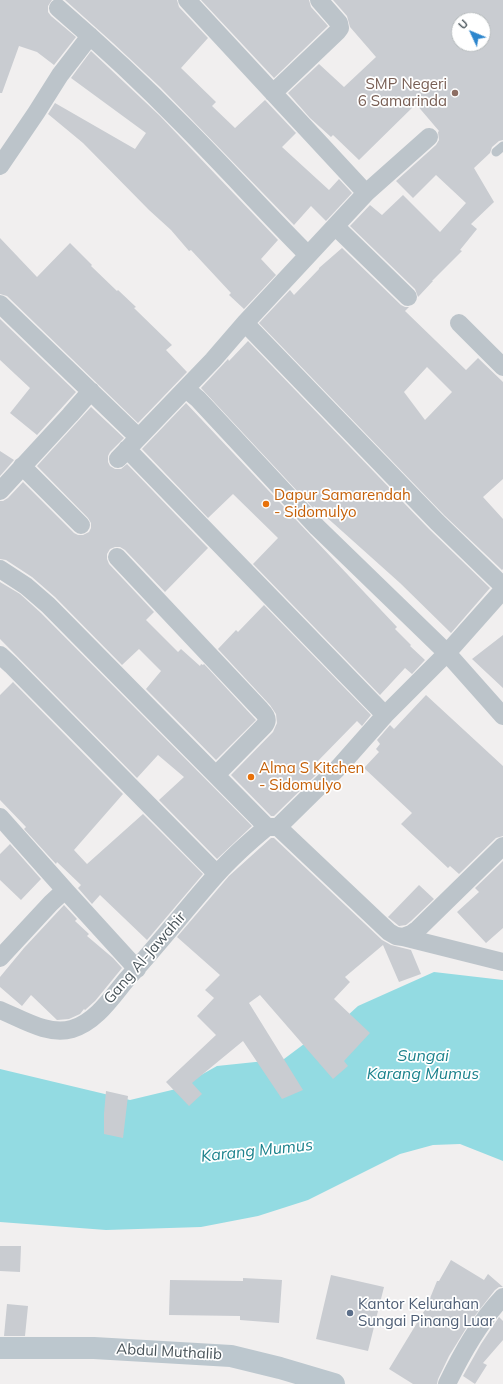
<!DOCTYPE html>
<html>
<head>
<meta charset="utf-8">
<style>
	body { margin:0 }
	#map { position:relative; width:503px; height:1384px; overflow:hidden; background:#f1efef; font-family:Mulish,sans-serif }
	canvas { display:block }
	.north { position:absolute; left:451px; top:12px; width:40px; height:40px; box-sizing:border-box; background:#fff; border:1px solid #b6bbbd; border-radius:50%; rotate:314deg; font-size:11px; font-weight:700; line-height:16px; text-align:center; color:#49545a }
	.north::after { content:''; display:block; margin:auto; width:14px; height:18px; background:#2d86cd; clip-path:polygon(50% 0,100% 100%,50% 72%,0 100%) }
</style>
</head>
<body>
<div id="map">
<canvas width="503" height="1384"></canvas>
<div class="north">U</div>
</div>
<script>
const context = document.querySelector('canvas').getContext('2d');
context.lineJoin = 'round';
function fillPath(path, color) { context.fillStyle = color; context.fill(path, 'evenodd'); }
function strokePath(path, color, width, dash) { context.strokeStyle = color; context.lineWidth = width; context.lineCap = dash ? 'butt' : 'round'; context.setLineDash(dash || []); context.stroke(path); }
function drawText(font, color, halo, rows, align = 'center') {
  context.font = font + ' Mulish,sans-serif'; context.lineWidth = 3.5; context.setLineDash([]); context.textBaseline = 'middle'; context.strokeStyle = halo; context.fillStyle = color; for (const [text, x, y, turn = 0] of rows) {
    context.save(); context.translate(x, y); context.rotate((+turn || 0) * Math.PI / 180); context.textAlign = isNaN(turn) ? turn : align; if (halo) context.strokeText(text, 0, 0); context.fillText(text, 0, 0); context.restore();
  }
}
const water = new Path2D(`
	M434,972L503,980V1161L460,1144L433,1145L400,1154L308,1200L258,1216L201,1227L106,1230L0,1222V1069L130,1100L176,1089L217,1066L284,1059L304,1044L335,1027L358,1006Z`);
const building = new Path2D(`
	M0,0H52L48,6V12L51,16L76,37L54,65L37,52L19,46L2,93H0Z
	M65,0H177L179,7L208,38L181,68L216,102L212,106L235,128L265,100L296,133L282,147L329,190L339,179L352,193L326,221L311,206L294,225L160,87L113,43Z
	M201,0H309L311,7L328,26L274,78Z
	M333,0H503V140L499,141L492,147L490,153L474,168L494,202L471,224L477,229L460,250L462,251L432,281H433L418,297L415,289L350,226L370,205L382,215L403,195L440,232L466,203L436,175L413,198L396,181L436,145L439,140L438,132L439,131L416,104L359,160L333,135L331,137L310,118L288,93L319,64L344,87L376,57L350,27L347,16ZM459,20H483V44H459Z
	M91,51L160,116L278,240L261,259L276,275L244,309L229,295L231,293L191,250L189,251L171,230L149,210L83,143L48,114L55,103L135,149L146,133L71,78Z
	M0,238L37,277L70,243L92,265L91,266L117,291L118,290L136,307L134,308L172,345L166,350L187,372L138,423L7,296L0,294Z
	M342,248L401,305L405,307H409L405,311L466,370L478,358L503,382V479L483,497L503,519V569L502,570L444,515L259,323L290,290L294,295L319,269V268ZM427,367L452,392L425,420L404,392Z
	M0,319L76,392L37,435L10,413L30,388L0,360Z
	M248,341L429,529L490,588L451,633L400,583L314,506L313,508L201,388L228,359L229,361Z
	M186,403L397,627L395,629L411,645L410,646L425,660L412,674L405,668L380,695L253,564L278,538L233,494L208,518L142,449Z
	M91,407L124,438L110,452L108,456V462L110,466L115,469H121L127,464L208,548L165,592L125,550L120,547H115L110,549L107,554V559L109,564L154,612L146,620L178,652L181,649L200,666L201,664L203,665L204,664L256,720L216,760L146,689L161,671L139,649L122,665L55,597L32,577L6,560L0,559V501H3L8,498L23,482L74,533L78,535H83L89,532L91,528V523L88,518L37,466Z
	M0,451L14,460L0,476Z
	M0,582L20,594L41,613L252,826L217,859L159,800L184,777L158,755L137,778L0,639Z
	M264,605L371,715L362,726L357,721L313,766L319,772L274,816H271L231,775L273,732L277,723L276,714L270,705L218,649L236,630L238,632Z
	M503,635V688L472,659Z
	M13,682L123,794L74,850L87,864L143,814L203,874L147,940L100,895L92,904L78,888L81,885L57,862L56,864L24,829L26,827L0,800V695Z
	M426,695L503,766V836L496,838L459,874L450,866L448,868L401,824L412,813L364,768L379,752L376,749L380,744L377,740L390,725L394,729Z
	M271,838H274L382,940L391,945L411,950L421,974L399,982L383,945L345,977L350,982L334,999L370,1033L344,1061L348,1066L333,1079L260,995L249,1003L303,1090L282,1099L243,1041L192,1083L202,1094L189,1106L166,1082L216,1035L197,1016L214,998L205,990L220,975L177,937L229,876Z
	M10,844L41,879L21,900L0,880V854Z
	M503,861V928L486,943L457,912L479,892L475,888Z
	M419,885L434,899L411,921L406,925L399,926L388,917Z
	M64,905L77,919L75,921L89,934L87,936L113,958L122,968L95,1001L85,1010L84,1009L80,1014L69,1019L57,1020L31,995L22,1006L0,987V977L24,948Z
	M106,1091L128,1096L123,1138L104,1134V1114Z
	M0,1246H21L20,1272L0,1271Z
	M451,1260L484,1280L488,1274L503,1287H499L495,1290L470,1322L449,1356L438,1379L437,1384H413L389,1369L426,1308L437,1281H439Z
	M331,1275L384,1287L368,1351L316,1339Z
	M243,1278L282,1280L279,1323L240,1320V1316L169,1315L170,1280L243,1281Z
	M7,1304L28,1306L25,1336H4Z
	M499,1317L503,1321V1340L483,1363L487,1365L475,1384L463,1376L481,1344Z`);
const lane = new Path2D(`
	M496,152L503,146`);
const street = new Path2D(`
	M187,0L366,193
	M58,8C101,45 143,84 182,124C225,167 265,212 308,255
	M273,93L337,32L340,28L339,23L319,0
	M0,166L36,113L60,75L90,36
	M335,226L408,297
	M0,304L138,437
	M245,323L437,522L503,586
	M459,323L503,367
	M186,389L198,399L317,527L447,653L503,716
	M127,449L385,715
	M118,459L213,360L245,323L366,193L429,137
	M22,466L81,525
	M0,491L70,415L91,391
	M117,557L261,710C266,715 269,720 264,726L216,775
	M0,569L26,586L48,605L267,827H278L339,767L385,715L447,653L503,590
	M0,655L11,665L217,874
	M0,817L65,890L51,903L0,958
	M278,827L389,932L396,936L403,937L503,962
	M65,890L137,969
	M403,937L411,934L418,929L503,846
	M0,1010C22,1019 48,1036 72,1029C96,1022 112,997 127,979C158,945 186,909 216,875C231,858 249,842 267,827
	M447,1384C462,1353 479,1322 503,1297`);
const secondary = new Path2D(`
	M0,1348H94L231,1356L280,1368L334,1384`);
const markers = [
	[455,93,4,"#8d6e63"],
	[266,504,4,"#e8710a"],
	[251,777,4,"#e8710a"],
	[350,1313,4,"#5c6f8a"]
];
const educationNames = [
	["SMP Negeri",447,84],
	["6 Samarinda",447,101]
];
const foodNames = [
	["Dapur Samarendah",274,495],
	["- Sidomulyo",274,512],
	["Alma S Kitchen",259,768],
	["- Sidomulyo",259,785]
];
const streetNames = [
	["Gang Al-Jawahir",145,958,-49],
	["Abdul Muthalib",169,1352,3]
];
const serviceNames = [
	["Kantor Kelurahan",358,1304],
	["Sungai Pinang Luar",358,1321]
];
const waterNames = [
	["Sungai",423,1056],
	["Karang Mumus",423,1074],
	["Karang Mumus",257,1151,-6]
];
fillPath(water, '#93dbe2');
fillPath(building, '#c9ccd1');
strokePath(lane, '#bcc4ca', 9);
strokePath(street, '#bcc4ca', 18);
strokePath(secondary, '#bcc7ce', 22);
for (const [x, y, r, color] of markers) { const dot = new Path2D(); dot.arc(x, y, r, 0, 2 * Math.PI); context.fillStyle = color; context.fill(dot); strokePath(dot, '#fff', 1.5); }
drawText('15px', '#785e54', '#fff', educationNames, 'right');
drawText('15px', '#c56008', '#fff', foodNames, 'left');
drawText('15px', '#49545a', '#fff', streetNames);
drawText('15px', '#4e5e75', '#fff', serviceNames, 'left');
drawText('italic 16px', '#1b828c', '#fff', waterNames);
</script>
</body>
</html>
